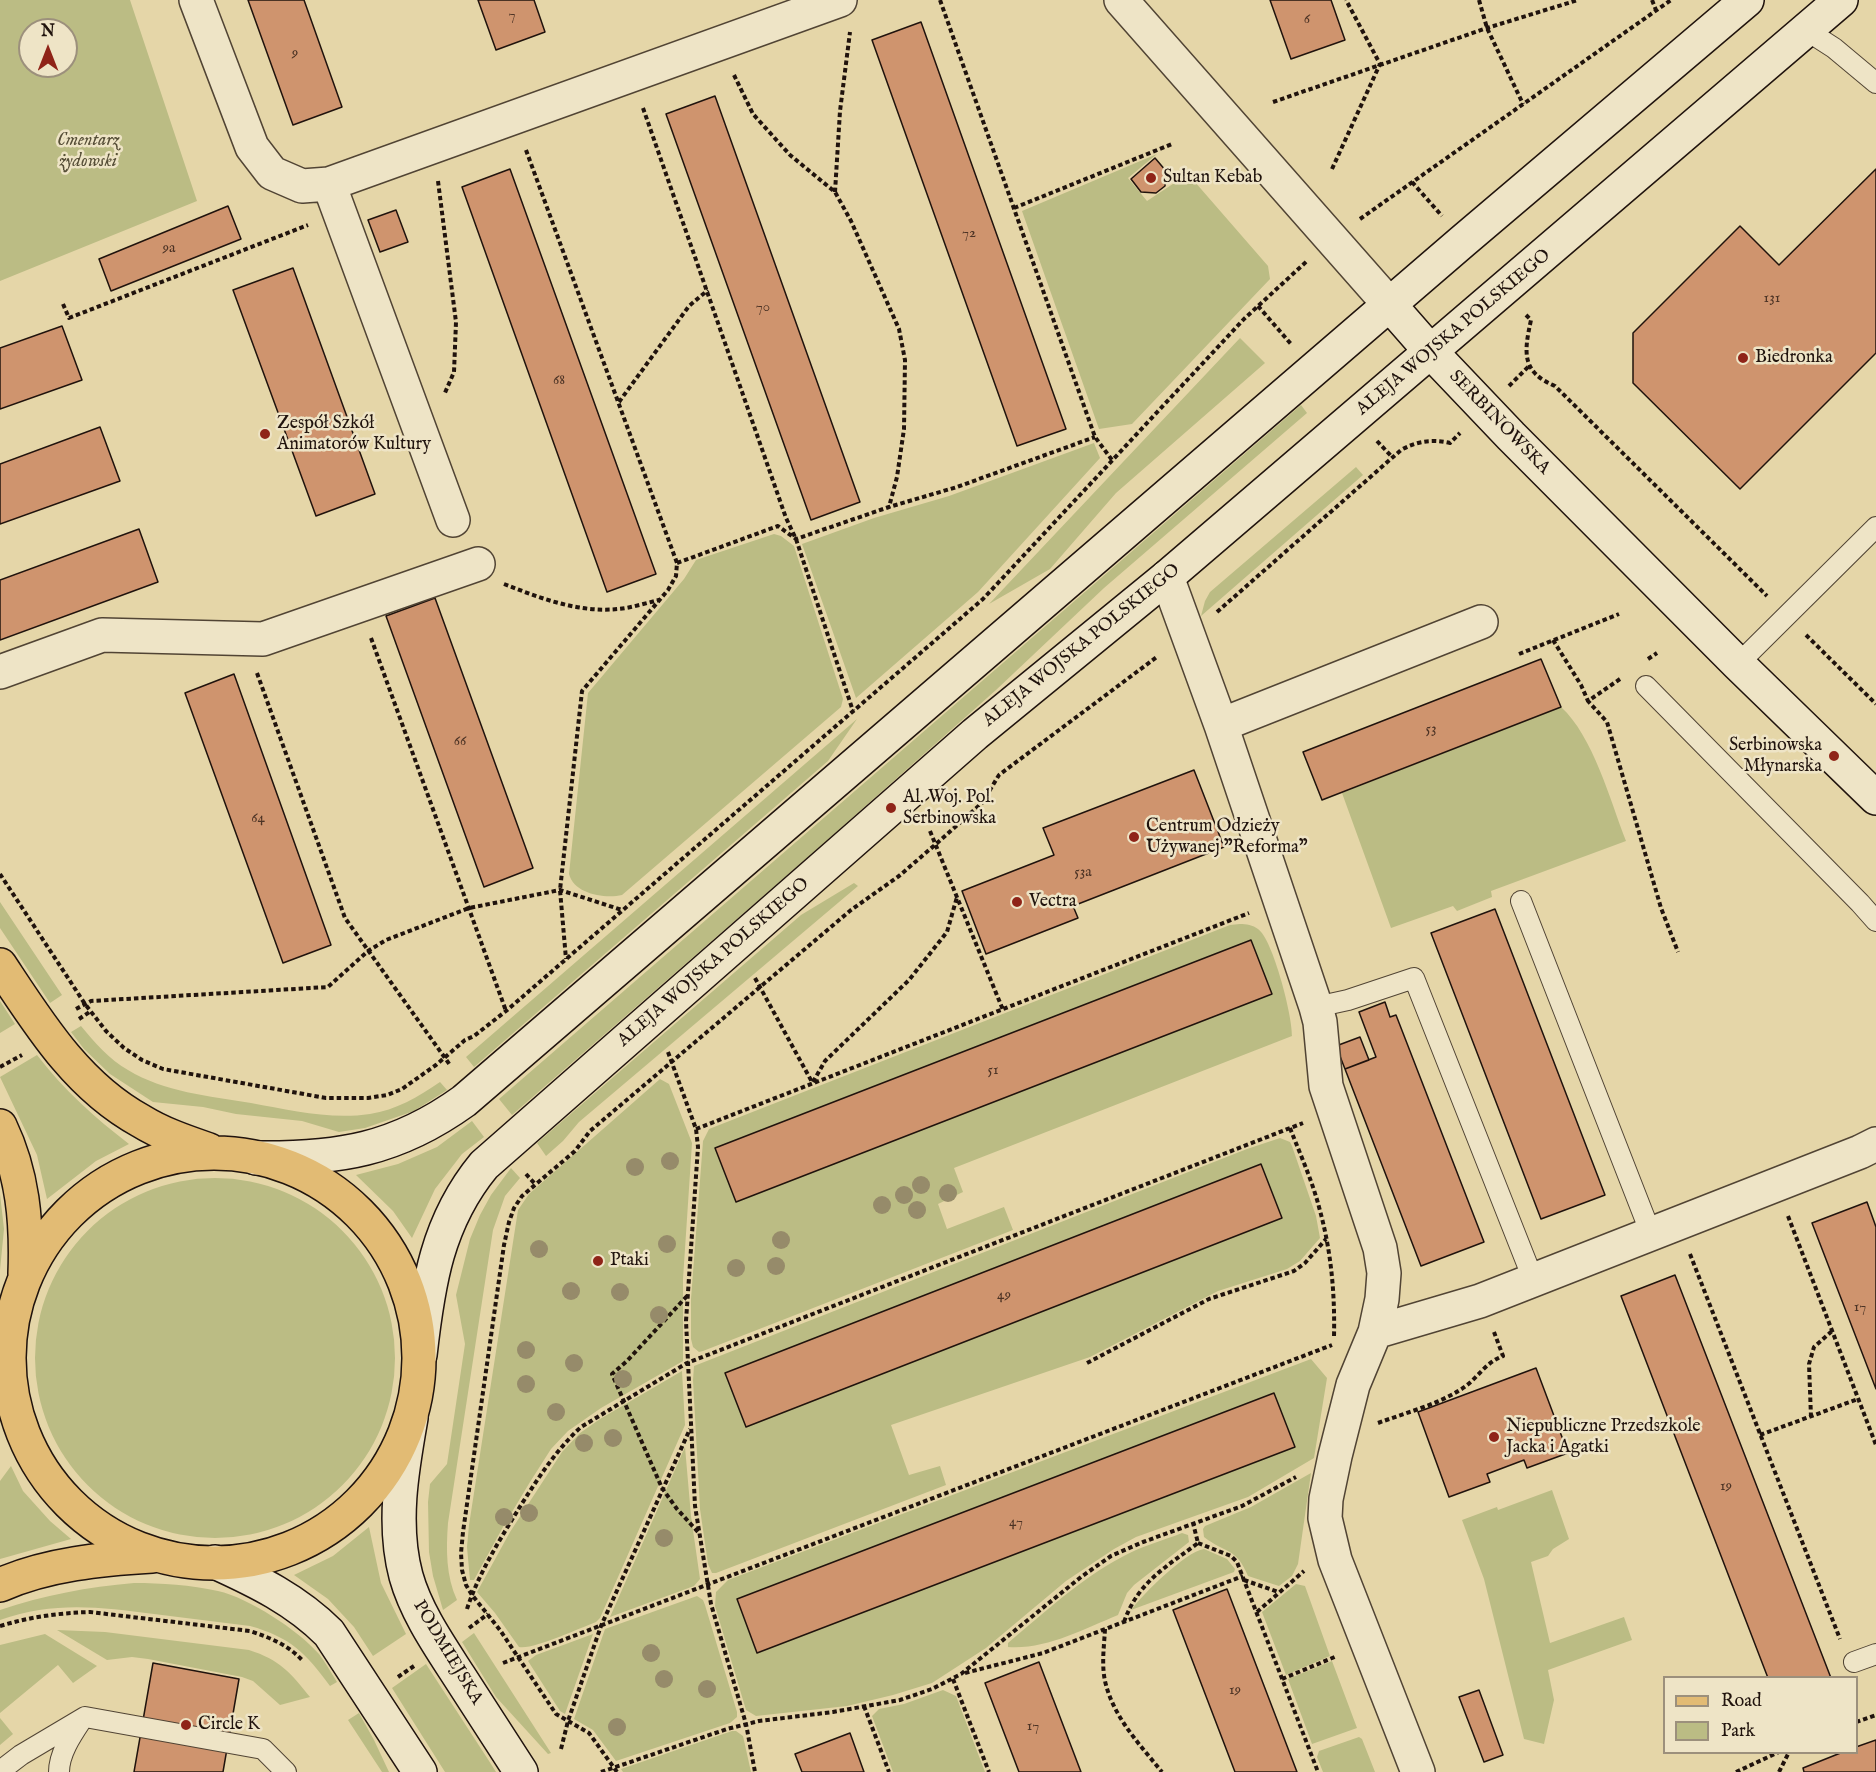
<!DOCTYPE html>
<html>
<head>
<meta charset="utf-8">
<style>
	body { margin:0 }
	#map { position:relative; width:1876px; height:1772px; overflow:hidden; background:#e5d6a8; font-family:"IM FELL English",serif }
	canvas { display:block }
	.legend { position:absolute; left:1663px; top:1676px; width:195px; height:78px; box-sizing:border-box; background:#eee4c6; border:2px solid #9c907c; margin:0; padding:8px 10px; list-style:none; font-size:18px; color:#20130d }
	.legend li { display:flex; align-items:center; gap:12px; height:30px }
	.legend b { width:30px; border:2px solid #9c907c }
	.north { position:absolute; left:18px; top:18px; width:60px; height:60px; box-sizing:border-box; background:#eee4c6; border:2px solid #9c907c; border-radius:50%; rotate:0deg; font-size:16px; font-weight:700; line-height:24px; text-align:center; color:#20130d }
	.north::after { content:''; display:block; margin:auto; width:21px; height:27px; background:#8f2418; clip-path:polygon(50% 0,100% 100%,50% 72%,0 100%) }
</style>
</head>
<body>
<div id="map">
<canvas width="1876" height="1772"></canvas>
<ul class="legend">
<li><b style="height:8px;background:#e2bb74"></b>Road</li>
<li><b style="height:16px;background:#bbbc84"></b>Park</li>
</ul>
<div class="north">N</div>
</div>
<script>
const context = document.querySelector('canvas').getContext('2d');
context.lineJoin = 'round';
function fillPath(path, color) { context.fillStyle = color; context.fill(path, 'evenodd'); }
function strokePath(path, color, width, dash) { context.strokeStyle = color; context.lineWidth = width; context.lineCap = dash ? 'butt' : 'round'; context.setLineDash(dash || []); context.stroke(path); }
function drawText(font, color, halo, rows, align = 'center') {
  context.font = font + ' "IM FELL English",serif'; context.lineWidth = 5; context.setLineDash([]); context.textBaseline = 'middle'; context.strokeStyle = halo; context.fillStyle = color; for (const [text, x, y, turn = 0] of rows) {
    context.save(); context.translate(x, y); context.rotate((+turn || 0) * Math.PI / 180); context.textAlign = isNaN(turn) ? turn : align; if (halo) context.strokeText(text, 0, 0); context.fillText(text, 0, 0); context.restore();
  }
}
const green = new Path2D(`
	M0,0H130L197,201L0,281ZM30,30H66V66H30Z
	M1157,154L1128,178L1147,201L1188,174L1268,266L1270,279L1132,424L1099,429L1022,211Z
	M1240,338L1265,363L1116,493L1050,569L989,604Z
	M1301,405L1307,413L1104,588L996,690L808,857L512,1115L499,1099Z
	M1094,443L1100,458L978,592L856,698L802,544L874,518L949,496Z
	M1356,467L1363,475L1201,616L1205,601L1210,592Z
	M774,534L781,536L794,546L843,699L841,707L622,895C605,899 574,894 569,874L588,693L684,579L696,560Z
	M1561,707C1593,736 1610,800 1626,841L1491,891L1492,897L1457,911L1453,906L1391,928L1342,793Z
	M857,719L828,761L474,1067L466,1057Z
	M854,883L858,886L579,1122L563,1141L546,1156L537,1143L801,915Z
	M0,902L62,995L50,1003L0,928Z
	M1240,924C1246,924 1253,925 1258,929C1273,939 1293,1018 1292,1036L954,1168L963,1192L938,1204L947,1229L1004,1207L1013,1230L703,1351L699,1352L693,1347L691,1339V1299L703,1141L709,1129L1230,925Z
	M0,1001L15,1024L0,1033Z
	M81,1026C95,1043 109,1059 128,1070C164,1092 209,1096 251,1103C290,1110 330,1120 370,1114C396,1110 418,1097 440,1082L447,1090L414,1111L365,1128L339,1132L302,1121L236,1114L203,1107L153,1102L110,1074L84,1049L71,1032Z
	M37,1055C64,1090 94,1117 129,1144L96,1161L47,1199L37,1155L0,1077Z
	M660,1079L669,1084L692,1143L683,1279V1361L601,1408L568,1431L551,1449L530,1482L503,1527L474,1580H470L467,1547L469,1525L518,1210L529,1194Z
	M472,1121L484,1137L462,1154L435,1189L412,1238L393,1211L356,1175L398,1164L437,1147Z
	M1280,1138L1290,1142L1292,1146L1316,1216L1320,1238L1300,1261L1287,1269L1218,1291L1090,1357L891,1425L909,1475L940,1466L946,1485L716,1573H712L708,1564L700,1509L693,1380L694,1366L1247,1149Z
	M511,1168L520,1178L505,1196L493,1230L448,1523C446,1550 446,1576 457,1600L443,1610L433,1576L429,1552L428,1502L430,1484L447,1464L465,1344L456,1295L470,1239L480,1215L491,1195Z
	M35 1358a180 180 0 1 1 360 0a180 180 0 1 1-360 0Z
	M0,1194L4,1229L0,1270Z
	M1311,1359L1327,1378L1314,1458L1248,1497L1136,1537L1114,1549L1066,1581L986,1648L932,1683L893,1695L847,1706L756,1716L746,1710L715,1606L716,1592L728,1580Z
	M682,1371L685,1425L600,1618L596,1622C580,1628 533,1650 519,1647L495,1613L477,1592L510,1532L562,1452L580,1433L600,1419Z
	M685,1447L691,1516L700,1579L694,1586L610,1617Z
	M11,1466L23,1491L50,1521L71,1539L0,1559V1481Z
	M1311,1473L1298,1564L1292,1576L1279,1586L1248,1576C1236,1547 1226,1554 1204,1537L1203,1529L1205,1526L1251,1507Z
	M1552,1490L1569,1539L1553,1549L1548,1556L1531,1562L1550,1643L1624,1617L1632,1640L1548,1670L1554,1700L1544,1744L1524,1739L1484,1579L1462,1520L1497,1507L1498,1510Z
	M369,1527L381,1583L406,1634L373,1656L354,1627L328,1599L294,1575L333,1556Z
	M1182,1533L1188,1535L1189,1542L1134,1585L1127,1593L1118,1615C1084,1629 1045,1650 1008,1647V1643C1044,1613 1080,1579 1122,1557C1141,1546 1162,1541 1182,1533Z
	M1204,1549L1227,1559L1235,1569L1234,1572L1131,1610C1143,1594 1185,1552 1204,1549Z
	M134,1583C161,1583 191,1585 218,1591C249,1598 298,1630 319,1654C326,1663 331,1673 337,1682L330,1686C306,1653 290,1637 250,1626C218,1622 186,1618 154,1614C99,1607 54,1601 0,1620V1610C44,1595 88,1587 134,1583Z
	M1296,1584L1305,1586L1330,1656L1286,1675L1262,1612Z
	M697,1596L703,1600L705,1605L737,1712V1717L730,1723L616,1761L593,1730L574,1719L605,1629Z
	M57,1630L105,1632L249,1650C280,1660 290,1672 310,1697L280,1705L253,1681L242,1677L148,1659L132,1657L107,1660Z
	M474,1633L551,1753L548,1754L496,1697L462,1642Z
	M45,1634L97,1666L73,1683L58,1665L0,1713V1645Z
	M593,1634L565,1714L560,1711L528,1661L536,1655Z
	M1332,1661L1357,1728L1312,1744L1288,1679Z
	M426,1664L491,1764L496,1772H445L392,1688Z
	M943,1690L956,1696L985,1772H893L872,1716L879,1709L904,1704Z
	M359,1713L374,1740L389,1772H382L348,1720Z
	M0,1718L13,1734L0,1745Z
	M732,1731H736L743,1736L751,1772H623L621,1769Z
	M1359,1737L1362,1739L1375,1772H1323L1317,1757L1319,1751Z`);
const building = new Path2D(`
	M248,0H304L342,107L293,125Z
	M478,0H534L545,32L496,50Z
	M1270,0H1331L1345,40L1291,59Z
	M921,22L1066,429L1017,446L872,40Z
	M715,96L860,502L811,520L666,114Z
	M1155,158L1166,171L1165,186L1156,193L1141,192L1131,179Z
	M510,169L656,574L607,592L462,187Z
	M1876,169V353L1740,489L1633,383V333L1740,226L1779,265Z
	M228,206L241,239L111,291L99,259Z
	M396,210L408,242L380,252L368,220Z
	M293,268L375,494L316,516L233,290Z
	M62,326L82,380L0,409V348Z
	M100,427L120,481L0,524V464Z
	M139,529L158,582L0,640V580Z
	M435,598L533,868L484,887L386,616Z
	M1541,659L1561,707L1322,800L1303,752Z
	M234,674L331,945L283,963L185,693Z
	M1194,770L1224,847L1073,906L1078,918L986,954L962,891L1054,855L1043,828Z
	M1495,909L1605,1195L1541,1219L1431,933Z
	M1251,940L1272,994L736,1202L715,1148Z
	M1385,1002L1390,1017L1396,1015L1484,1242L1421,1266L1345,1069L1376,1057L1359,1012Z
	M1360,1037L1369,1060L1345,1069L1336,1046Z
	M1261,1164L1282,1218L746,1427L725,1373Z
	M1867,1202L1876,1227V1389L1812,1223Z
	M1675,1275L1831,1678H1768L1621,1296Z
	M1536,1368L1568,1453L1527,1468L1524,1460L1487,1474L1490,1482L1449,1497L1418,1412Z
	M1274,1393L1295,1447L757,1653L737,1599Z
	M1227,1589L1297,1772H1235L1173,1610Z
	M1039,1662L1081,1772H1019L985,1683Z
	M153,1663L239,1679L223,1772H134Z
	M1479,1690L1503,1755L1484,1762L1459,1697Z
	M850,1733L864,1772H802L795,1754Z
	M1876,1740V1772H1804L1803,1768L1843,1752H1856V1747Z`);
const path = new Path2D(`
	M940,0L1095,437L1112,460
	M1479,0L1487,28L1523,104
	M1652,0L1656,10
	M734,75L753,114L790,155L835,192L851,221L899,329L905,360L904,429L897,477L889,507
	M1273,102L1487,28L1578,0
	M643,108L786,518L796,539L853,711
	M526,150L677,563L676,576L668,590L582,691L560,890L566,959
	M1332,169L1380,64L1346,0
	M438,181L456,322L454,372L444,395
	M1412,182L1442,216
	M835,192L840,111L850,32
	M1014,208L1172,144
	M1360,219L1671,0
	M63,304L69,318L308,225
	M1258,306L1291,344
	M1526,315L1531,320C1524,352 1521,372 1555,386L1767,596
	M1509,386L1529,366
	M619,402L689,306L708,290
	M1377,441L1392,457
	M677,563L778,526L796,539L889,507L957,487L1095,437
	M504,584C540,598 578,613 618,609C631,608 646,603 659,600
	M1217,612L1401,450C1417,441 1432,439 1450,443L1460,433
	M1806,635L1876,704
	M371,638L506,1011
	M1553,640L1581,685L1588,701
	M1519,654L1619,614
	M1648,659L1657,653
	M257,673L345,918L450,1065
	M1620,679L1588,701L1607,722L1661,908L1678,952
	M930,831L1003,1010
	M0,874L85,1004L106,1031L124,1048L142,1060L163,1069L326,1098H368L387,1095L402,1089L436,1065L465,1040L474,1036L506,1011L983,599L1244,319L1307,261
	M755,978L812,1082
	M76,1009L91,1001L328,987L368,951L386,940L469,908L560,890L622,910
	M79,1019L91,1011
	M668,1052L696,1129L698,1147L686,1321L695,1506L711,1604L746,1724L755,1772
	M0,1067L22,1055
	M813,1082L825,1061L909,980L947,932L957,897
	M1290,1128C1300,1154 1312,1180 1319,1207C1331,1250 1335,1292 1334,1337
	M696,1129L1249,913
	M526,1174L536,1185
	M1788,1216L1876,1445
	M1690,1254L1840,1639
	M687,1296L627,1361L612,1374L662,1488L677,1509L698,1532
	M1087,1363L1209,1299L1294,1271L1305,1263L1326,1239
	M1811,1417L1809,1364L1814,1347L1832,1331
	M1378,1423C1405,1413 1436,1405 1460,1390C1477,1380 1484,1363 1503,1356L1494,1332
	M1760,1435L1858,1399
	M1198,1543L1231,1556L1237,1562L1318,1772
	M1244,1580L1278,1592
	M467,1609C479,1572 501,1538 521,1505C539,1477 556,1450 581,1427L687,1363L1303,1123
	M1257,1612L1304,1571
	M1124,1622C1138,1582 1166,1567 1198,1543L1193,1523
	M0,1626C30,1617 58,1613 90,1612L250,1631C271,1638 288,1645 303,1661
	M469,1628L488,1614
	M1105,1629C1104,1648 1101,1667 1106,1685C1115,1719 1141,1746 1162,1772
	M503,1663L1332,1345
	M965,1673L1043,1653L1243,1576
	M398,1677L414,1666
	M953,1679L989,1772
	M1282,1679L1337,1656
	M864,1706L889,1772
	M1856,1722L1876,1715
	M561,1749L568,1721L601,1626L690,1429
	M601,1772L727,1729L759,1721L833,1712L900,1700L932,1689L961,1674L1081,1577L1111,1556L1143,1542L1242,1506L1296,1477
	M617,1772L589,1733L556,1714L500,1630L472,1595L466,1585L462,1570L461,1553L463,1532L504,1245L509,1222L514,1208L522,1196L575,1151L590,1131L851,910L899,876L936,844L982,803L999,775L1158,656
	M1736,1772L1779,1752
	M1779,1772L1789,1752`);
const lane = new Path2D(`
	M1806,30L1834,48L1876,83
	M1738,664L1876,527
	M1646,686L1860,903L1876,921
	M1521,901L1651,1234
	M1316,1007L1348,1000L1414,978L1533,1279
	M1854,1662L1876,1654
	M0,1771L21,1755L85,1717L263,1749L286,1772
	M59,1772C59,1754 71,1736 81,1721`);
const street = new Path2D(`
	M196,0L252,147L272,173L302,186L329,184L840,0
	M1121,0L1389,304
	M329,184L453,520
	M1167,577L1221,725L1316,1007L1320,1022L1326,1086L1380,1248L1384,1273L1382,1299L1375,1332L1353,1385L1335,1456L1326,1499L1325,1518L1335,1560L1418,1772
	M0,672L102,635L263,639L478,564
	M1221,725L1481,622
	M1375,1332L1480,1301L1860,1152L1876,1144`);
const secondary = new Path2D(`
	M1389,304L1431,352L1511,436L1738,664L1876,798
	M256,1158C338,1159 396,1150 464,1101L1463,241L1747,0
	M420,1355C428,1284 437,1222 484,1165L975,734L1167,577L1841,0
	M411,1418C402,1469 392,1524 406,1576C416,1612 439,1645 459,1676C480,1708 500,1740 521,1772
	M215,1562C257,1581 296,1600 329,1633L420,1772`);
const primary = new Path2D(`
	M0,965C39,1024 77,1086 141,1121C162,1134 186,1142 209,1150
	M0,1126C23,1174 27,1222 25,1274
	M9 1358a205 205 0 1 1 410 0a205 205 0 1 1-410 0Z
	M0,1585C47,1564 102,1559 152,1556`);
const trees = [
	[670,1161],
	[635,1167],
	[921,1185],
	[948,1193],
	[904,1195],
	[882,1205],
	[917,1210],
	[781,1240],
	[667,1244],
	[539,1249],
	[776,1266],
	[736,1268],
	[571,1291],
	[620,1292],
	[659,1315],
	[526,1350],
	[574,1363],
	[623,1379],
	[526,1384],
	[556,1412],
	[613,1438],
	[584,1443],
	[529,1513],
	[504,1517],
	[664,1538],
	[651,1653],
	[664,1679],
	[707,1689],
	[617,1727]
];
const markers = [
	[1151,178,6,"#8f2418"],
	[1743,358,6,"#8f2418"],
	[265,434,6,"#8f2418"],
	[1834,756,6,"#8f2418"],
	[891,808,6,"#8f2418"],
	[1134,837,6,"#8f2418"],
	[1017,902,6,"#8f2418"],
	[598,1261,6,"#8f2418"],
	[1494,1437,6,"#8f2418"],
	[186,1725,6,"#8f2418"]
];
const numberNames = [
	["7",512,16],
	["6",1307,20],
	["9",295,54],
	["72",969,234],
	["9a",169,249],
	["131",1772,299],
	["70",763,308],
	["68",559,381],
	["53",1431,730],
	["66",460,742],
	["64",258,819],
	["53a",1083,873],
	["51",993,1071],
	["49",1004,1296],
	["17",1860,1308],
	["19",1726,1487],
	["47",1016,1523],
	["19",1235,1691],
	["17",1033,1727]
];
const parkNames = [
	["Cmentarz",88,141],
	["żydowski",88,162]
];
const poiNames = [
	["Sultan Kebab",1163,178],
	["Biedronka",1755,358],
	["Zespół Szkół",277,424],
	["Animatorów Kultury",277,445],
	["Serbinowska",1822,746,"right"],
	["Młynarska",1822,767,"right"],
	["Al. Woj. Pol.",903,798],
	["Serbinowska",903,819],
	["Centrum Odzieży",1146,827],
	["Używanej \"Reforma\"",1146,848],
	["Vectra",1029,902],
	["Ptaki",610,1261],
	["Niepubliczne Przedszkole",1506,1427],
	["Jacka i Agatki",1506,1448],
	["Circle K",198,1725]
];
const streetNames = [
	["ALEJA WOJSKA POLSKIEGO",1454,333,-40],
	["SERBINOWSKA",1499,423,46],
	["ALEJA WOJSKA POLSKIEGO",1082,646,-39],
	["ALEJA WOJSKA POLSKIEGO",714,963,-41],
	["PODMIEJSKA",447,1653,59]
];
fillPath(green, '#bbbc84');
fillPath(building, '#cf946e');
strokePath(building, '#20130d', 1.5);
strokePath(lane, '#514434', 22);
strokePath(street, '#514434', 36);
strokePath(secondary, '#20130d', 36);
strokePath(primary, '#20130d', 36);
strokePath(path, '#20130d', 4, [4.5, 3]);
strokePath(lane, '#eee4c6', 20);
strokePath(street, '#eee4c6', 33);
strokePath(secondary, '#eee4c6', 33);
strokePath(primary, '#e2bb74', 33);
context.fillStyle = '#968b6a';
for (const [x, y] of trees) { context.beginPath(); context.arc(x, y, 9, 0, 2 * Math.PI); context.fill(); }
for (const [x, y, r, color] of markers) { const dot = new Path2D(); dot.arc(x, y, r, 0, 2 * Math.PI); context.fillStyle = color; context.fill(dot); strokePath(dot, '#eee4c6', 2); }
drawText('15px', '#4c3325', null, numberNames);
drawText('italic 18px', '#564e37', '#eee4c6', parkNames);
drawText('18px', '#20130d', '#eee4c6', poiNames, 'left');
drawText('18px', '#20130d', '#eee4c6', streetNames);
</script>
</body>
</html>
